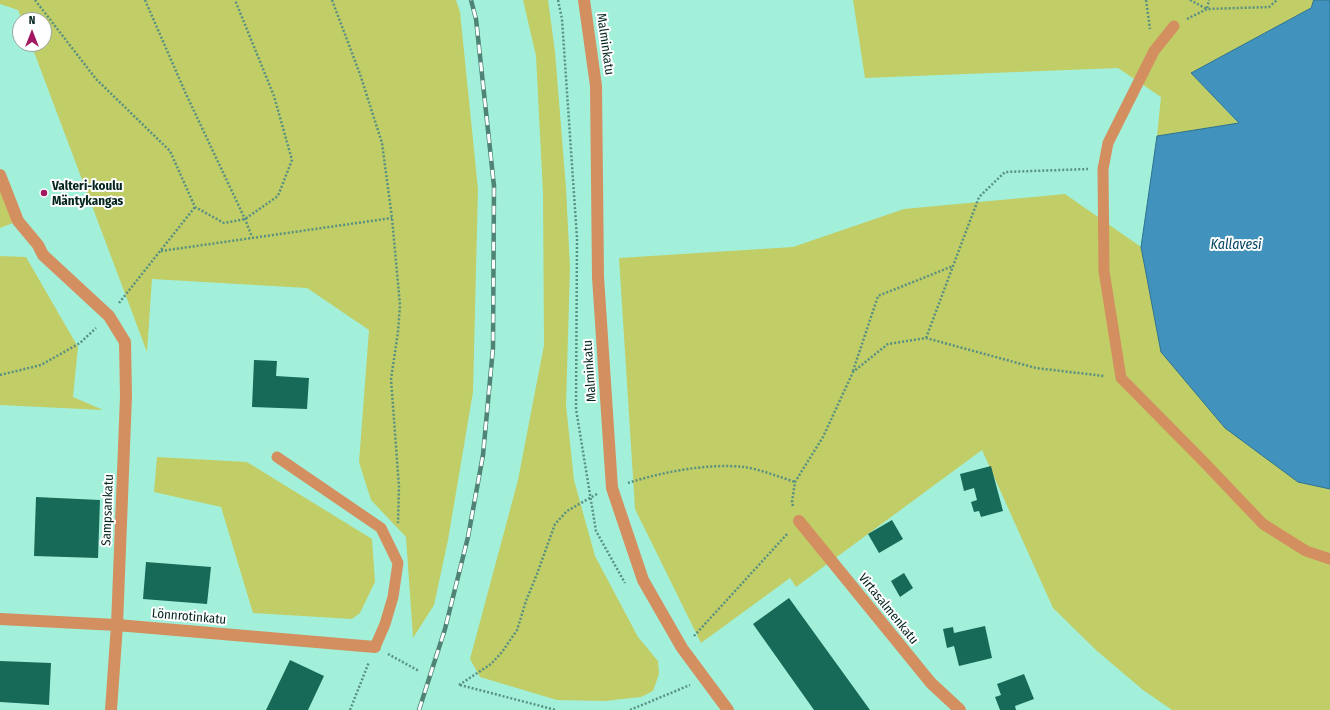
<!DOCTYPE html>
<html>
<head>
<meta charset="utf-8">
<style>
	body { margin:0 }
	#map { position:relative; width:1330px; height:710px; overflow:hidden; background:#a3f0da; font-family:"Fira Sans Condensed",sans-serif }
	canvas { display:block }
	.north { position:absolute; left:12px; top:12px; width:40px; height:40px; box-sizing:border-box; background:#fefefe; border:1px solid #9aa8a5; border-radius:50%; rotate:0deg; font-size:11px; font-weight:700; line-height:16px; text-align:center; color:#05261f }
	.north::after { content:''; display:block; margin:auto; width:14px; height:18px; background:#a21761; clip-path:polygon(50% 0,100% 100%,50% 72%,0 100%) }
</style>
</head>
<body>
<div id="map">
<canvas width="1330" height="710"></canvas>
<div class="north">N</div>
</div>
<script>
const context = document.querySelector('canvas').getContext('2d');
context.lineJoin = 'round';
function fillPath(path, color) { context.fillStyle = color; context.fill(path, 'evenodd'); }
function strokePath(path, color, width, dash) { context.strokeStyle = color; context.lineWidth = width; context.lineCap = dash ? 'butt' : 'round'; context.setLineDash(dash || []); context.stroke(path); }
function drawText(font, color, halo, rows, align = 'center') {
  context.font = font + ' "Fira Sans Condensed",sans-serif'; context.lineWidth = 4; context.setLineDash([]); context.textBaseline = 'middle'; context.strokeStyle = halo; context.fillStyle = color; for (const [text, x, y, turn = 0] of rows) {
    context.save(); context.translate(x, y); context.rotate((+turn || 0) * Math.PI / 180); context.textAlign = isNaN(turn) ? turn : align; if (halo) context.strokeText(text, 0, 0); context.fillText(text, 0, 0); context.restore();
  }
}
const green = new Path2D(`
	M0,0H456L460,12L478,189L473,392L448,540L434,605L413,638L406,537L371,500L359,462L369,330L307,288L152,279L147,352L31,44H44V20H22L18,10L0,4Z
	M523,0H548L555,52L566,188L570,268L566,405L574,480L595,556L638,637L658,661L659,674L653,691L641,697L605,701L557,700L480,677L470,659L518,480L544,345L543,193L536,56Z
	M853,0H1314L1311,8L1191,73L1239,124L1157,136L1161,97L1118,68L865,78Z
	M0,175L18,221L0,228Z
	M1065,194L1141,247L1161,352L1225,428L1298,482L1330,489V710H1172L1143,690L1097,651L1053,608L982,450L796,587L790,578L701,643L635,509L619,258L793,247L904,209Z
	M0,256L26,257L78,347L73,397L103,410L0,405Z
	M157,457L247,462L372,539L375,582L360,613L352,619L253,613L221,507L154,492Z`);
const water = new Path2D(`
	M1314,0H1330V489L1298,482L1225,428L1161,352L1141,247L1157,136L1239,123L1191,73L1311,8Z`);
const building = new Path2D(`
	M254,360L277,361L276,376L309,378L307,409L252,407Z
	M991,466L1003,511L981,517L979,511L974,512L971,502L977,500L974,488L964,491L960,474Z
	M36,497L100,500L98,558L34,556Z
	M892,520L903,539L879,553L868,534Z
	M146,562L211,567L207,604L143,599Z
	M904,573L913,588L900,597L891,581Z
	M789,598L870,710H814L753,624Z
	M985,626L992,658L959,666L954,646L947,648L943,629L953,627L954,633Z
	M290,660L324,676L308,710H266Z
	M0,661L51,663L49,705L0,702Z
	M1024,674L1034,699L1015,706L1016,710H1000L995,697L1001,695L997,684Z`);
const path = new Path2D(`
	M35,0L96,79L170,151L195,207L224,223L245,219L278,196L292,160L274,96L235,0
	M145,0L186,94L245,219L252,237
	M332,0L360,74L382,143L392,218L400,305L398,332L391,379L399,487L398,523
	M558,0L562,19L577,238L576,409L596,531L625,583
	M1146,0L1150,29
	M1190,0L1207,9L1209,0
	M1187,19L1207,9L1269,7L1277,0
	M161,251L392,218
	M119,303L195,207
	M926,338L979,197L1005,172L1088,169
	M853,371L878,296L953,266
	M0,375L41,365L80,343L96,328
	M628,483C662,472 708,463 744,467C759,469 780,477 795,482
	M793,506L792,502L795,482L823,437L853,372L888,344L926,338L1036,368L1104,376
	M694,636L788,533
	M388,654L419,671
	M459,685L491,664L502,652L517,630L526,601L537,574L555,524L567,511L597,494
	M460,685L556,710
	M350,710L369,662
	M630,710L690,685`);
const service = new Path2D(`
	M1174,26L1154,51L1108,143L1103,169L1104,271L1121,378L1202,460L1263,524L1306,551L1330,559
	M277,457L381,528L398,563L393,597L385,624L375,647`);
const minor = new Path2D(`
	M0,175L18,221L38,245L43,255L109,316L125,342L126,396L117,625L111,710
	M799,521L931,683L960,710
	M0,619L117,625L375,647`);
const tertiary = new Path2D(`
	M584,0L596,86L598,277L612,488L643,580L682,648L728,710`);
const rail = new Path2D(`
	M419,710L445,629L468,537L483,455L493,348L494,186L476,19L471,0`);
const markers = [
	[44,193,4,"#a21761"]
];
const streetNames = [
	["Malminkatu",605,44,82],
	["Malminkatu",590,371,-94],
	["Sampsankatu",108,510,-88],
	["Virtasalmenkatu",888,609,51],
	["Lönnrotinkatu",189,617,5]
];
const poiNames = [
	["Valteri-koulu",52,186],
	["Mäntykangas",52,201]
];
const waterNames = [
	["Kallavesi",1236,245]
];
fillPath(green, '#c1cd67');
fillPath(water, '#4192bd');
strokePath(water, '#2f728e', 1);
fillPath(building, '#176958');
strokePath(path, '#589081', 2.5, [2, 2]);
strokePath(service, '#d38f60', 11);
strokePath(minor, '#d38f60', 12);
strokePath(tertiary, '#d38f60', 12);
strokePath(rail, '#4e8375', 4.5);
strokePath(rail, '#fefefe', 3, [9]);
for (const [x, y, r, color] of markers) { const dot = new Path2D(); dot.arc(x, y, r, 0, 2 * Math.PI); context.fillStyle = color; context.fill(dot); strokePath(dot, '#fefefe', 1.5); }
drawText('13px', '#05261f', '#fefefe', streetNames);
drawText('bold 13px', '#05261f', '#fefefe', poiNames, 'left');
drawText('italic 14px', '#004563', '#fefefe', waterNames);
</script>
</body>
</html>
